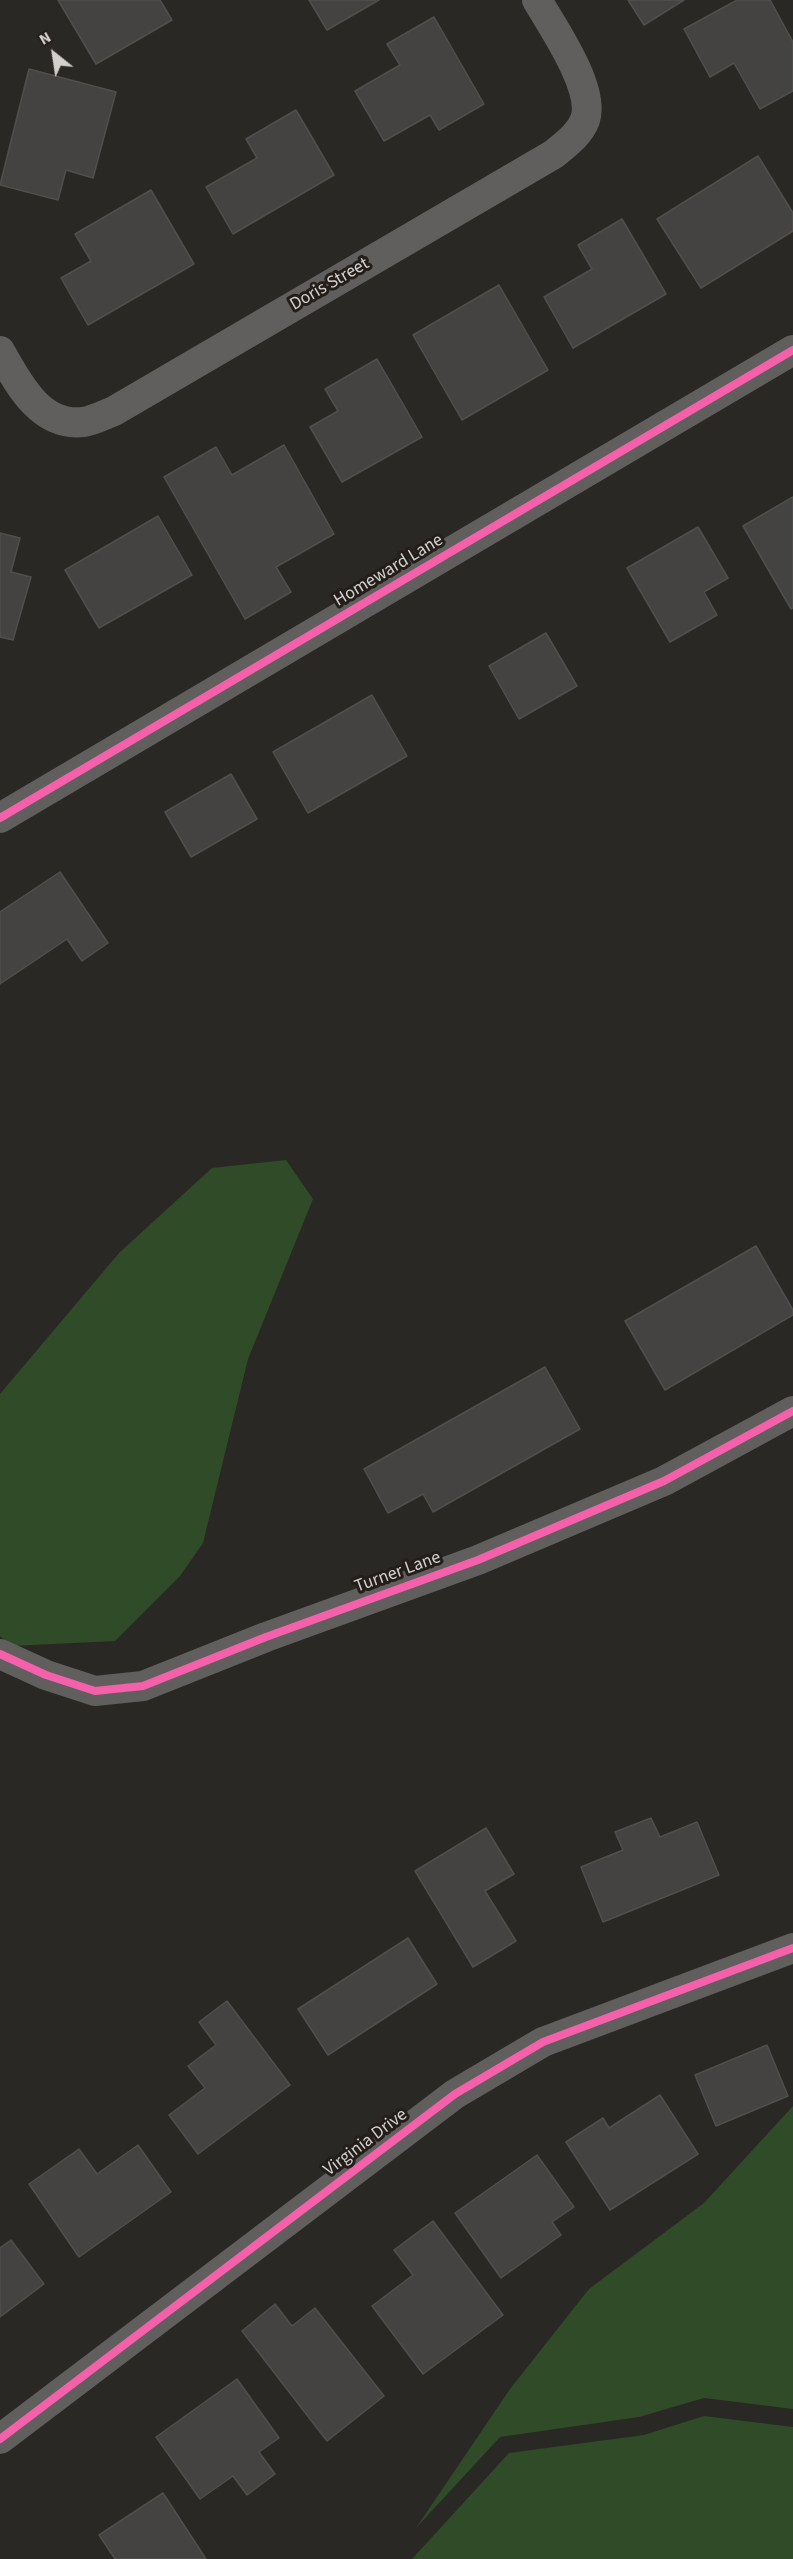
<!DOCTYPE html>
<html>
<head>
<meta charset="utf-8">
<style>
	body { margin:0 }
	#map { position:relative; width:793px; height:2559px; overflow:hidden; background:#2a2825; font-family:"Source Sans 3",sans-serif }
	canvas { display:block }
	.north { position:absolute; left:24px; top:24px; width:60px; height:60px; -webkit-text-stroke:4px #231e1a; paint-order:stroke; rotate:330deg; font-size:16px; font-weight:700; line-height:24px; text-align:center; color:#d3d0cd }
	.north::after { content:''; display:block; margin:auto; width:21px; height:27px; background:#d3d0cd; clip-path:polygon(50% 0,100% 100%,50% 72%,0 100%) }
</style>
</head>
<body>
<div id="map">
<canvas width="793" height="2559"></canvas>
<div class="north">N</div>
</div>
<script>
const context = document.querySelector('canvas').getContext('2d');
context.lineJoin = 'round';
function fillPath(path, color) { context.fillStyle = color; context.fill(path, 'evenodd'); }
function strokePath(path, color, width, dash) { context.strokeStyle = color; context.lineWidth = width; context.lineCap = dash ? 'butt' : 'round'; context.setLineDash(dash || []); context.stroke(path); }
function drawText(font, color, halo, rows, align = 'center') {
  context.font = font + ' "Source Sans 3",sans-serif'; context.lineWidth = 6; context.setLineDash([]); context.textBaseline = 'middle'; context.strokeStyle = halo; context.fillStyle = color; for (const [text, x, y, turn = 0] of rows) {
    context.save(); context.translate(x, y); context.rotate((+turn || 0) * Math.PI / 180); context.textAlign = isNaN(turn) ? turn : align; if (halo) context.strokeText(text, 0, 0); context.fillText(text, 0, 0); context.restore();
  }
}
const green = new Path2D(`
	M286,1160L313,1199L248,1359L203,1543L180,1576L115,1641L11,1646L0,1636V1394L119,1253L212,1168Z
	M793,2106V2409L704,2398L639,2417L500,2437L416,2528L510,2389L589,2289L704,2203Z
	M704,2416L793,2427V2559H412L509,2453L644,2435Z`);
const building = new Path2D(`
	M58,0H160L172,20L96,64Z
	M309,0H379L327,30Z
	M628,0H684L644,25Z
	M737,0H770L793,42V91L760,109L734,63L710,77L684,29Z
	M434,17L484,104L439,130L430,115L384,141L355,91L400,65L387,44Z
	M29,69L116,92L93,178L66,170L58,200L0,185Z
	M296,110L334,175L233,234L206,187L257,158L246,139Z
	M758,156L793,213V231L701,288L657,219Z
	M151,190L194,264L88,325L61,278L91,261L75,234Z
	M622,219L666,294L573,348L544,297L592,269L578,245Z
	M499,285L548,370L462,420L413,335Z
	M377,359L422,437L342,482L310,427L338,411L325,389Z
	M284,445L334,534L276,567L291,592L245,619L164,477L216,447L232,475Z
	M793,497V608L791,609L743,526Z
	M158,516L192,575L99,628L65,570Z
	M698,527L728,578L704,592L717,615L670,642L627,568Z
	M0,533L20,538L11,572L31,577L13,640L0,637Z
	M546,633L577,686L519,719L489,666Z
	M372,695L407,756L308,813L273,752Z
	M231,774L257,819L191,857L165,812Z
	M60,872L108,943L82,961L67,939L0,984V912Z
	M756,1246L793,1310V1315L665,1390L625,1321Z
	M545,1367L580,1429L433,1512L423,1494L388,1513L364,1469Z
	M651,1818L660,1837L697,1822L719,1875L603,1922L581,1867L623,1850L615,1832Z
	M486,1828L514,1874L485,1891L516,1941L473,1967L415,1871Z
	M408,1938L437,1984L328,2055L298,2009Z
	M227,2001L290,2085L198,2154L169,2115L205,2088L188,2066L216,2045L199,2022Z
	M767,2045L788,2096L716,2126L695,2075Z
	M660,2095L698,2154L610,2210L566,2142L603,2118L609,2128Z
	M138,2145L171,2192L79,2257L29,2184L79,2149L97,2174Z
	M537,2155L574,2207L552,2222L561,2235L501,2278L455,2213Z
	M433,2221L503,2315L423,2374L372,2306L413,2275L394,2250Z
	M11,2240L44,2284L0,2317V2248Z
	M275,2304L292,2326L315,2308L384,2396L327,2441L242,2331Z
	M237,2379L279,2438L259,2452L275,2474L247,2495L233,2476L200,2499L156,2437Z
	M163,2493L206,2559H115L99,2535Z`);
const street = new Path2D(`
	M0,351C18,383 40,427 83,422C93,421 104,415 114,411L554,154C566,144 579,135 585,120C596,89 552,26 537,0
	M0,818L793,350
	M0,1654L46,1675L95,1691L143,1686L266,1637L478,1560L664,1481L793,1411
	M0,2439L455,2094L543,2042L793,1948`);
const cycleway = new Path2D(`
	M0,818L793,350
	M0,1654L46,1675L95,1691L143,1686L266,1637L478,1560L664,1481L793,1411
	M0,2439L455,2094L543,2042L793,1948`);
const streetNames = [
	["Doris Street",330,285,-30],
	["Homeward Lane",389,571,-31],
	["Turner Lane",398,1573,-20],
	["Virginia Drive",366,2143,-37]
];
fillPath(green, '#2f4b27');
fillPath(building, '#454341');
strokePath(building, '#514f4d', 1.5);
strokePath(street, '#605f5e', 30);
strokePath(cycleway, '#f560ab', 8);
drawText('18px', '#d3d0cd', '#231e1a', streetNames);
</script>
</body>
</html>
